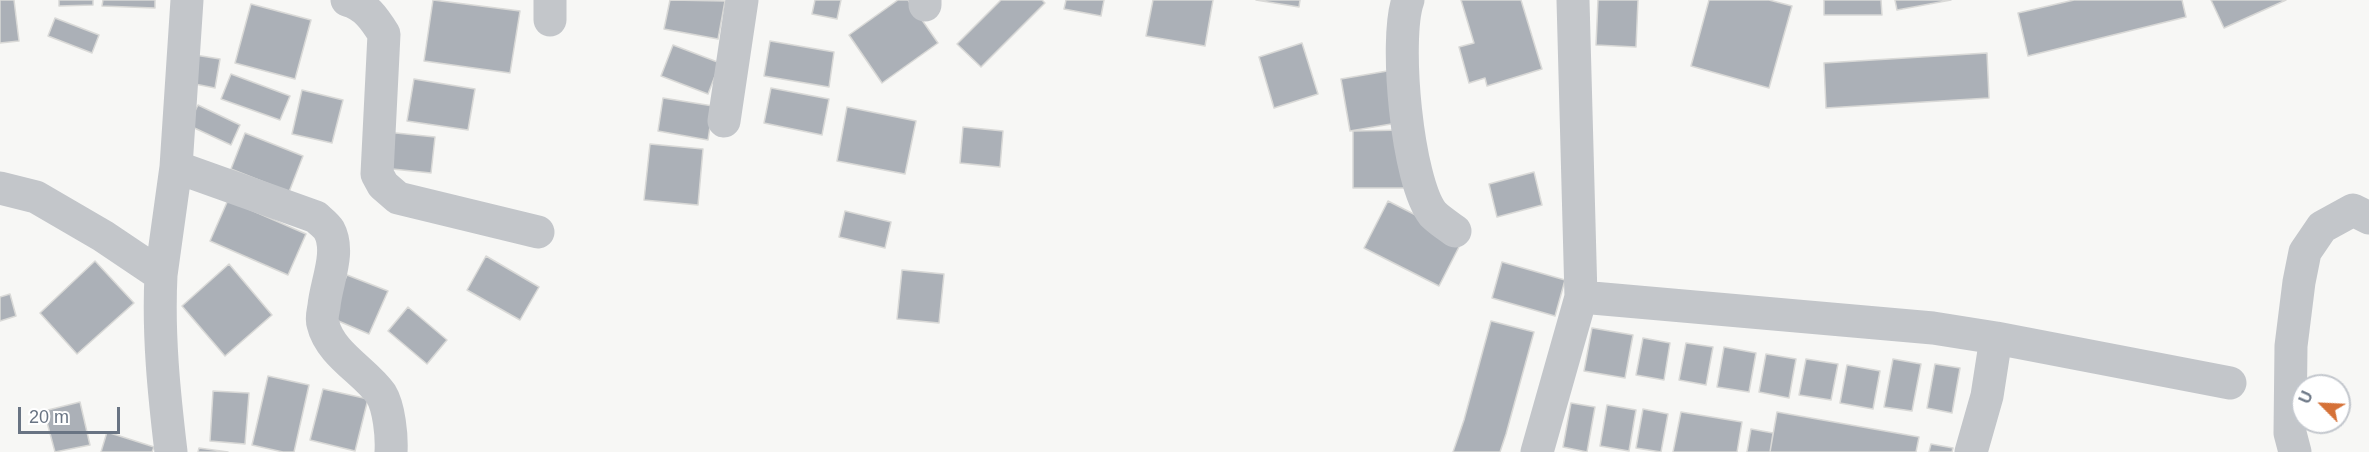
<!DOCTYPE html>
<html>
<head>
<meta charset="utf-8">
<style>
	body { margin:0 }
	#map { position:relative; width:2369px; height:452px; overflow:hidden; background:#f7f7f5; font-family:Helvetica,sans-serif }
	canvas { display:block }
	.north { position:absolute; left:2291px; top:374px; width:60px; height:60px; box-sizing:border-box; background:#fff; border:2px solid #c3c7cd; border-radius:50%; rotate:294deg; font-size:16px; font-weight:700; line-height:24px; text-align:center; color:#697483 }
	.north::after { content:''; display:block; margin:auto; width:21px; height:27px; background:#d57137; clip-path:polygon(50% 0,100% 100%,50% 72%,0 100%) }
	.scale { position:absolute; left:18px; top:407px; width:102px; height:27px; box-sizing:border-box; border:3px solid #697483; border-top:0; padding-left:8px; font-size:18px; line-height:21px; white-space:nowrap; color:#697483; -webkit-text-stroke:4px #fff; paint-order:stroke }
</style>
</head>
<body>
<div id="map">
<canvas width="2369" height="452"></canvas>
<div class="north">U</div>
<div class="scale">20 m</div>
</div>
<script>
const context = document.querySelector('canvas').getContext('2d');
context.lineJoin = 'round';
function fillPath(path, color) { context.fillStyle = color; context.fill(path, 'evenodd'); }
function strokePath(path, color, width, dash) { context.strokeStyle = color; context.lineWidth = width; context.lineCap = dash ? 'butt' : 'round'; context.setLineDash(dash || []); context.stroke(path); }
const building = new Path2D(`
	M0,0H14L19,41L0,43Z
	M59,0H93V5L59,6Z
	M103,0H155V8L102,6Z
	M433,0L520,11L510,73L424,61Z
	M670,0L725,1L718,39L664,29Z
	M815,0H841L837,19L812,14Z
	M898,0H908L938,43L882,83L849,35Z
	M1001,0H1042L1045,3L981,67L957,44Z
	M1066,0H1104L1101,16L1064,9Z
	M1153,0H1213L1205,46L1146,36Z
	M1256,0H1300L1299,7Z
	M1461,0H1521L1542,69L1487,86L1485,78L1469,83L1459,47L1474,43Z
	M1598,0H1638L1636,47L1596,45Z
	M1709,0H1769L1792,6L1769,88L1691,66Z
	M1824,0H1881L1882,15H1824Z
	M1895,0H1951L1897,10Z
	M2074,0H2182L2186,17L2028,56L2018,13Z
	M2211,0H2286L2224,28Z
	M251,4L311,20L295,79L235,63Z
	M55,18L99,35L92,53L48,36Z
	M770,41L834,52L829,87L764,76Z
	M1302,43L1318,94L1274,108L1259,57Z
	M673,45L720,63L708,94L661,76Z
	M1987,53L1989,98L1826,108L1824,63Z
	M195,55L220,59L215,88L190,83Z
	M1393,70L1403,122L1350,131L1341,79Z
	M231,74L290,96L280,120L221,99Z
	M414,79L475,89L468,130L407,121Z
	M771,88L829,99L822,135L764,123Z
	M302,90L343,100L332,143L292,134Z
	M663,98L713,106L708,140L658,131Z
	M198,105L240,125L231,145L188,125Z
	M847,107L916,121L905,174L837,161Z
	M963,127L1003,131L1000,167L960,163Z
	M1404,130V188H1353V131Z
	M386,132L435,137L431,173L383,168Z
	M245,133L303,156L289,192L231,169Z
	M650,144L703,149L698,205L644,200Z
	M1534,172L1542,205L1497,217L1489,184Z
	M228,200L306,234L288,275L210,241Z
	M1388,201L1463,239L1439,286L1364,248Z
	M845,211L891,222L885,248L839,237Z
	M486,256L539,287L520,320L467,290Z
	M95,261L134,303L77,354L40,313Z
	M1502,262L1565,280L1555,316L1492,298Z
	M229,264L272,315L225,356L182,306Z
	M902,270L944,274L939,323L897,319Z
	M347,275L388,291L369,334L329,317Z
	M10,294L16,316L0,321V297Z
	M408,307L447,340L427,364L388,331Z
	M1491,321L1534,332L1506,434L1500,452H1453L1464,420Z
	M1592,328L1633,335L1625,378L1584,371Z
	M1643,338L1670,343L1664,380L1636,375Z
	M1686,343L1713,347L1706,385L1679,380Z
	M1724,347L1756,353L1749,392L1717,387Z
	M1766,354L1796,359L1789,398L1759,392Z
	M1806,359L1838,364L1831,400L1799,395Z
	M1893,359L1921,364L1912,411L1884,407Z
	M1935,364L1960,368L1952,413L1927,408Z
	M1847,365L1880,371L1873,409L1840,403Z
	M268,376L309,385L294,452H283L252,445Z
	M323,389L368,399L355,451L310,440Z
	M213,391L249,393L245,444L210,441Z
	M80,402L90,445L55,452L44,411Z
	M1571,403L1595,407L1587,452L1563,447Z
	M1607,405L1636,410L1629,451L1600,446Z
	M1643,409L1668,414L1661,452L1636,448Z
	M1681,412L1742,422L1737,452H1673Z
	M1777,412L1919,437L1916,452H1770Z
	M1751,429L1773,433L1770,452H1747Z
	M107,432L154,447L152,452H101Z
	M1931,444L1953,448L1952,452H1929Z
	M199,448L228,452H198Z`);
const minor = new Path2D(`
	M347,0C365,5 374,18 384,34L377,174L383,185L398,198L538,232
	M550,0V20
	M1408,0C1394,39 1407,182 1433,214C1439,220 1448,226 1455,231
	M925,5V0
	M724,121L742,0
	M176,167L316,217C320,221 326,225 329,230C341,252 326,283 324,306C323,312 321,319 323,324C330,354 365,371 381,394C389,407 392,436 391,452
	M0,188L36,197L103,236L161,275L176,167L187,0
	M161,275C158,335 164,393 171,452
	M1581,297L1933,328L1996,338L1987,396L1971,452
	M1996,338L2230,383
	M1537,452L1581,297L1573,0
	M2295,452L2290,433L2291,346L2299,282L2305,252L2322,227L2353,210L2369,218`);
fillPath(building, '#abb0b7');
strokePath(building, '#d9d9d7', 1.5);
strokePath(minor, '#c3c6ca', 33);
</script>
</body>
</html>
